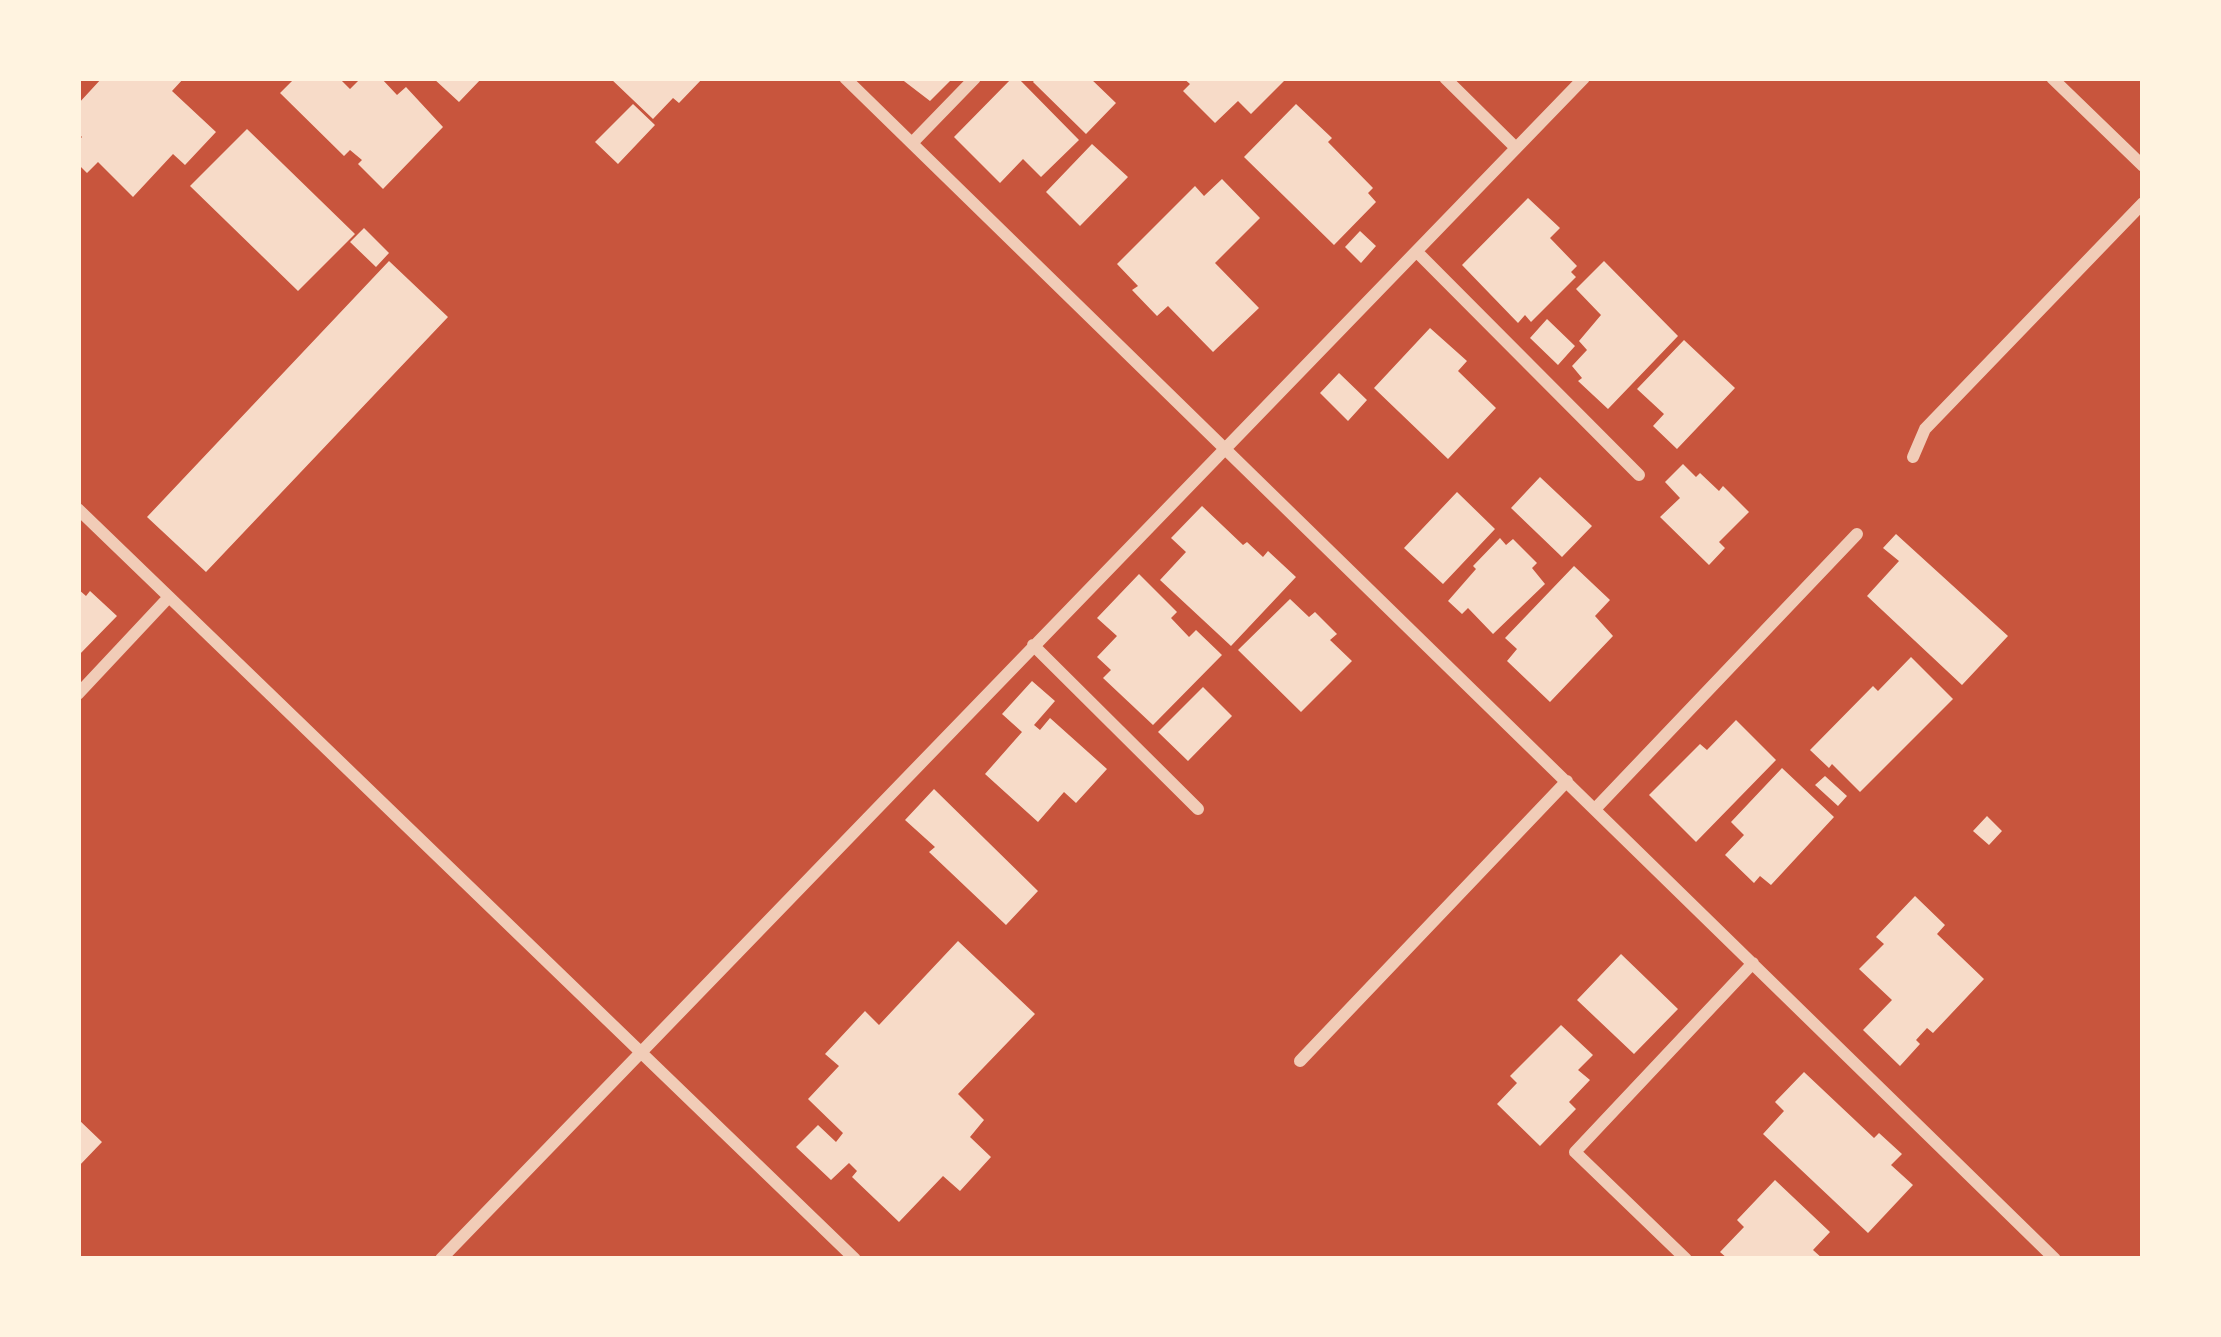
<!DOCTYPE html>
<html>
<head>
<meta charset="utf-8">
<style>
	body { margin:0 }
	#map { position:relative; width:2221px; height:1337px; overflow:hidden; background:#c8553d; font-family:"Alegreya Sans",sans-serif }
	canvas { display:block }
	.frame { position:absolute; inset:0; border:81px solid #fff3e0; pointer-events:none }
</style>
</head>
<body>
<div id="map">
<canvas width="2221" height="1337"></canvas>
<div class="frame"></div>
</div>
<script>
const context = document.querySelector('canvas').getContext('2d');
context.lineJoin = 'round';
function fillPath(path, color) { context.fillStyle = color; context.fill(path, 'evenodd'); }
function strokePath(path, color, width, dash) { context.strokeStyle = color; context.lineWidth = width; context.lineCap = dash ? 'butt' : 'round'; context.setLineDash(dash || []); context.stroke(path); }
const building = new Path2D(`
	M102,78H184L172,91L216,132L185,165L173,154L133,197L98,162L87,173L78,164V141L82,137L78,133V104Z
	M295,78H339L350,89L361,78H381L397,95L406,87L443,127L383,189L358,164L362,160L350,150L344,156L280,93Z
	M433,78H482L459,102Z
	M610,78H703L679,103L673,98L653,119Z
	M900,78H953L930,101Z
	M1012,78H1018L1079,140L1041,177L1023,159L1000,183L954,137Z
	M1036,78H1090L1116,103L1086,134L1033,82Z
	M1183,78H1287L1251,114L1238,101L1215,123L1183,91L1190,84Z
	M633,104L655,125L618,164L595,142Z
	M1296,104L1332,138L1328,142L1373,188L1368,193L1376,202L1334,245L1244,157Z
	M247,129L355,234L298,291L190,186Z
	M1092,144L1128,177L1080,226L1046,192Z
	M1222,179L1260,218L1215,263L1259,308L1213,352L1168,306L1157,316L1132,290L1138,286L1117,264L1195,186L1204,196Z
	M1528,198L1560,228L1550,238L1577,266L1571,272L1576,277L1531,322L1525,315L1518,323L1462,265Z
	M364,228L389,253L376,267L350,242Z
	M1360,231L1376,246L1361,263L1345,247Z
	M389,261L448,317L206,572L147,517Z
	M1604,261L1678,336L1608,409L1578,381L1582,378L1572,366L1587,350L1579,341L1601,315L1576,289Z
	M1547,319L1575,346L1558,365L1530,338Z
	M1430,328L1467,361L1458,371L1496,408L1448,459L1374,388Z
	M1684,340L1735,388L1677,449L1653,426L1664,414L1637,389Z
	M1339,373L1367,400L1348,421L1320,393Z
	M1683,464L1696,477L1700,473L1719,491L1723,486L1749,512L1719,542L1725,548L1709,565L1660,517L1680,498L1665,482Z
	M1540,477L1592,526L1562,557L1511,508Z
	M1457,492L1495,529L1443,584L1404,548Z
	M1202,506L1243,545L1247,542L1263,557L1268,551L1296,577L1231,646L1160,580L1186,552L1171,538Z
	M1896,534L2008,636L1962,685L1867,596L1899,561L1883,548Z
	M1500,538L1506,545L1513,539L1537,563L1532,568L1545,584L1493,634L1468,608L1462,614L1448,601L1476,569L1473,566Z
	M1574,566L1610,600L1595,616L1613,636L1550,702L1507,661L1517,649L1505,638Z
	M1139,574L1177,612L1171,618L1189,637L1196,630L1222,655L1153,725L1103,678L1111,670L1097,657L1117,636L1097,618Z
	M78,589L86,596L90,591L117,616L78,656Z
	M1290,599L1309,617L1315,612L1337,634L1330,640L1352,661L1301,712L1238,650Z
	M1911,657L1953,699L1860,792L1832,764L1829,768L1810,750L1873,686L1878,691Z
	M1032,681L1055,701L1034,725L1040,730L1050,718L1107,769L1076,803L1064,792L1038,822L985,774L1022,732L1002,714Z
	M1203,687L1232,716L1188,761L1158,732Z
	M1736,720L1776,760L1696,842L1649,795L1700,744L1707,750Z
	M1782,768L1834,817L1771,885L1760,876L1754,883L1725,855L1744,835L1731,822Z
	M1825,776L1847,796L1838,806L1815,785Z
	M934,789L1038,891L1006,925L929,852L935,847L905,820Z
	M1987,816L2002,831L1989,845L1973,831Z
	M1915,896L1945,925L1937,934L1984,979L1933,1033L1927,1028L1916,1040L1920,1044L1900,1066L1863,1030L1892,1000L1859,969L1884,944L1876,937Z
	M958,941L1035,1014L958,1094L984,1120L970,1137L991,1157L960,1191L943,1176L899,1222L852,1177L857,1171L849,1163L831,1180L796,1147L818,1125L836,1142L843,1133L808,1099L839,1066L825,1054L865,1011L879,1025Z
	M1621,954L1678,1009L1634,1054L1577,1000Z
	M1561,1025L1593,1055L1578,1070L1590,1080L1569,1102L1576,1109L1540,1146L1497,1104L1517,1083L1510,1076Z
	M1804,1072L1874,1138L1879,1133L1902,1154L1891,1165L1913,1185L1868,1233L1763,1134L1784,1111L1775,1102Z
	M78,1119L102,1142L78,1167Z
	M1775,1180L1830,1232L1813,1250L1823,1259H1728L1720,1252L1744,1227L1737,1220Z`);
const minor = new Path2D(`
	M845,78L2055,1259
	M1445,78L1516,148
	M2052,78L2143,166
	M912,143L975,78
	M1417,252L1639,475
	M1913,457L1925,429L2143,203
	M78,509L855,1259
	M1033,645L1198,809
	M78,694L168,598
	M1595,809L1857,534
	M1300,1061L1567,781
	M441,1259L1584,78
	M1686,1259L1575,1152L1753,963`);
fillPath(building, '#f7dbc8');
strokePath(minor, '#f1ccb7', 12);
</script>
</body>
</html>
